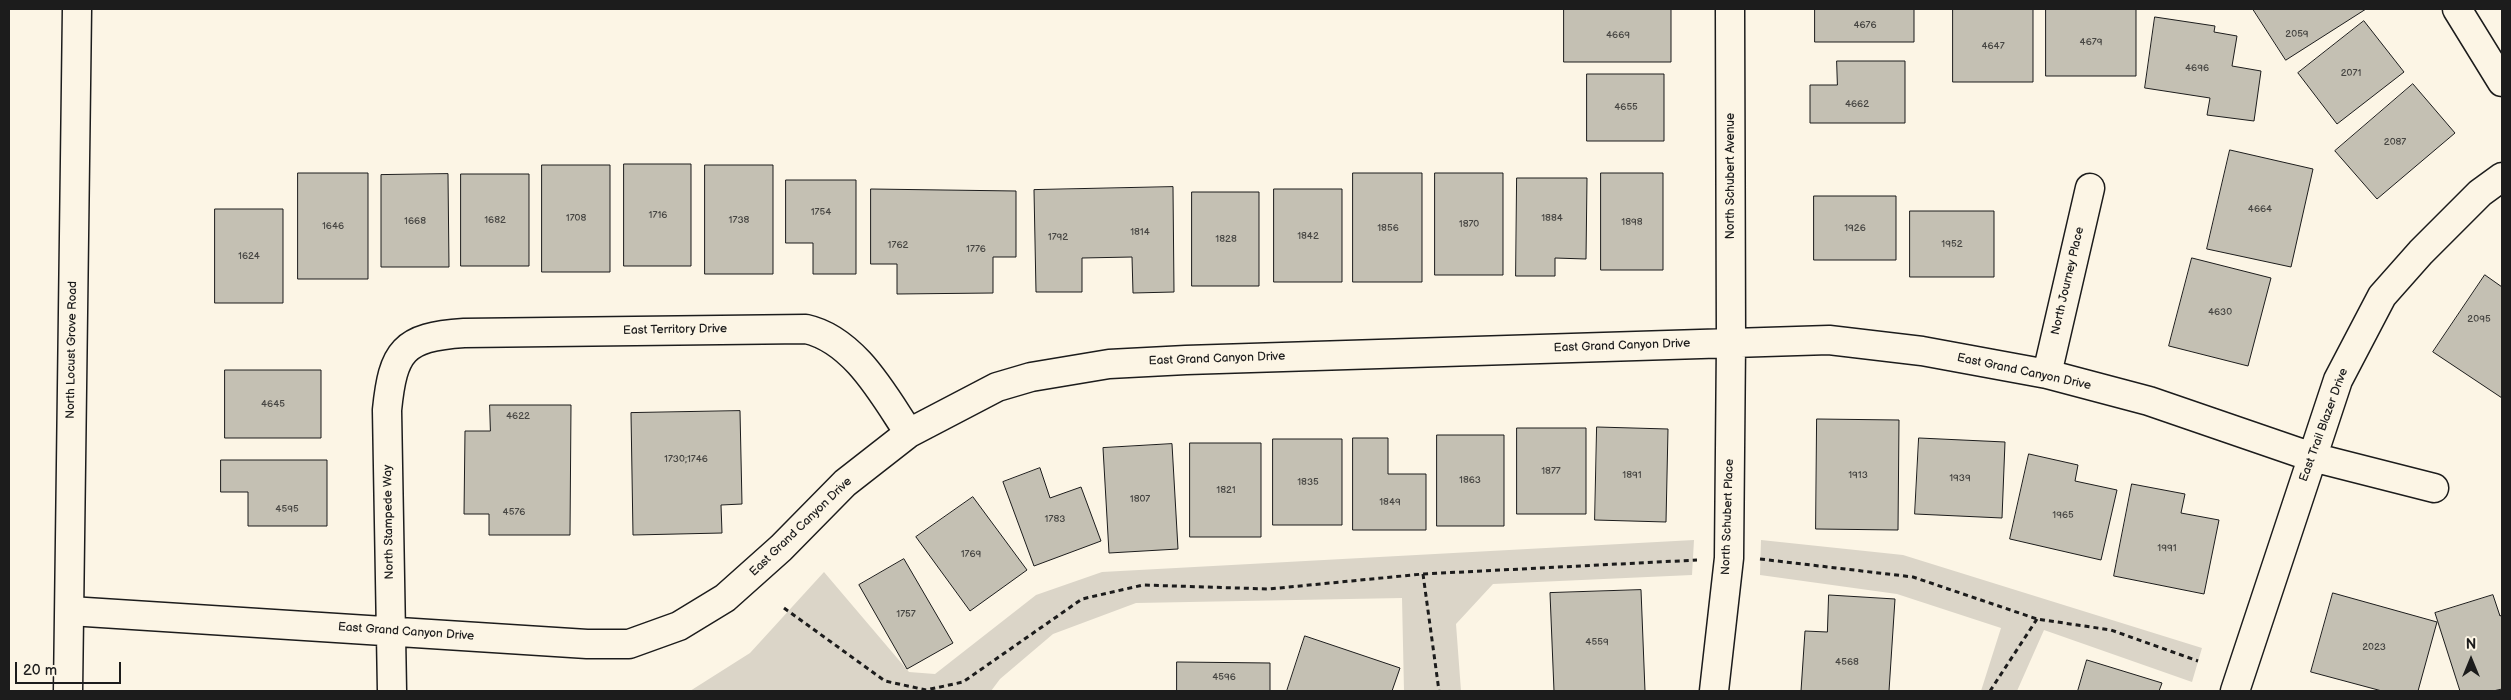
<!DOCTYPE html>
<html>
<head>
<meta charset="utf-8">
<style>
	body { margin:0 }
	#map { position:relative; width:2511px; height:700px; overflow:hidden; background:#fcf5e5; font-family:"Balsamiq Sans",sans-serif }
	canvas { display:block }
	.frame { position:absolute; inset:0; border:10px solid #1c1c1c; pointer-events:none }
	.north { position:absolute; left:2446px; top:635px; width:50px; height:50px; -webkit-text-stroke:4px #fcf5e5; paint-order:stroke; rotate:0deg; font-size:14px; font-weight:700; line-height:20px; text-align:center; color:#1c1c1c }
	.north::after { content:''; display:block; margin:auto; width:18px; height:22px; background:#1c1c1c; clip-path:polygon(50% 0,100% 100%,50% 72%,0 100%) }
	.scale { position:absolute; left:15px; top:662px; width:106px; height:22px; box-sizing:border-box; border:2px solid #1c1c1c; border-top:0; padding-left:6px; font-size:15px; line-height:18px; white-space:nowrap; color:#1c1c1c; -webkit-text-stroke:4px #fcf5e5; paint-order:stroke }
</style>
</head>
<body>
<div id="map">
<canvas width="2511" height="700"></canvas>
<div class="frame"></div>
<div class="north">N</div>
<div class="scale">20 m</div>
</div>
<script>
const context = document.querySelector('canvas').getContext('2d');
context.lineJoin = 'round';
function fillPath(path, color) { context.fillStyle = color; context.fill(path, 'evenodd'); }
function strokePath(path, color, width, dash) { context.strokeStyle = color; context.lineWidth = width; context.lineCap = dash ? 'butt' : 'round'; context.setLineDash(dash || []); context.stroke(path); }
function drawText(font, color, halo, rows, align = 'center') {
  context.font = font + ' "Balsamiq Sans",sans-serif'; context.lineWidth = 4.5; context.setLineDash([]); context.textBaseline = 'middle'; context.strokeStyle = halo; context.fillStyle = color; for (const [text, x, y, turn = 0] of rows) {
    context.save(); context.translate(x, y); context.rotate((+turn || 0) * Math.PI / 180); context.textAlign = isNaN(turn) ? turn : align; if (halo) context.strokeText(text, 0, 0); context.fillText(text, 0, 0); context.restore();
  }
}
const green = new Path2D(`
	M1694,540L1692,575L1493,584L1456,624L1461,691H1404L1402,598L1136,603L1053,634L1000,679L991,691H690L750,653L824,572L909,672L935,674L1036,595L1102,572Z
	M1761,540L1903,555L2202,648L2192,682L2044,630L2017,691H1981L2001,628L1897,594L1760,575Z`);
const building = new Path2D(`
	M1564,9H1671V62H1564Z
	M1815,9H1914V42H1815Z
	M1953,9H2033V82H1953Z
	M2046,9H2136V76H2046Z
	M2253,9H2366L2286,60Z
	M2155,17L2215,26L2214,32L2237,36L2232,66L2261,71L2254,121L2207,115L2210,98L2145,88Z
	M2364,21L2404,72L2337,124L2298,73Z
	M1837,61H1905V123H1810V85H1837Z
	M1587,74H1664V141H1587Z
	M2413,84L2455,133L2377,199L2335,151Z
	M2230,150L2313,169L2291,267L2207,249Z
	M624,164H691V266H624Z
	M542,165H610V272H542Z
	M705,165H773V274H705Z
	M298,173H368V279H298Z
	M1353,173H1422V282H1353Z
	M1435,173H1503V275H1435Z
	M1601,173H1663V270H1601Z
	M448,174L449,267H381V175Z
	M461,174H529V266H461Z
	M1517,178H1587L1586,259L1555,258V276H1516Z
	M786,180H856V274H813V243H786Z
	M1173,187L1174,292L1133,293L1132,257L1082,258V292H1036L1034,190Z
	M871,189L1016,191V257H993V293L897,294V264H871Z
	M1274,189H1342V282H1274Z
	M1192,192H1259V286H1192Z
	M1814,196H1896V260H1814Z
	M215,209H283V303H215Z
	M1910,211H1994V277H1910Z
	M2192,258L2271,278L2248,366L2169,346Z
	M2485,275L2502,287V398L2433,352Z
	M225,370H321V438H225Z
	M490,405H571L570,535H489V514H464L465,431H490Z
	M740,411L742,504L721,505L722,533L633,535L631,413Z
	M1817,419L1899,420L1898,530L1816,529Z
	M1597,427L1668,429L1666,522L1595,520Z
	M1517,428H1586V514H1517Z
	M1437,435H1504V526H1437Z
	M1353,438H1388V474H1426V530H1353Z
	M1919,438L2005,442L2002,518L1915,514Z
	M1273,439H1342V525H1273Z
	M1190,443H1261V537H1190Z
	M1172,444L1178,549L1109,553L1103,448Z
	M2029,454L2078,465L2075,481L2117,490L2101,560L2010,539Z
	M221,460H327V526H248V492H221Z
	M1040,468L1050,498L1081,487L1101,541L1034,566L1003,482Z
	M2132,484L2185,494L2181,513L2219,520L2204,594L2114,576Z
	M973,497L1027,570L970,611L916,537Z
	M904,559L953,643L907,669L859,585Z
	M1641,590L1645,691H1554L1550,593Z
	M2333,593L2437,622L2418,691H2382L2311,672Z
	M1829,595L1895,599L1889,691H1801L1805,631L1827,632Z
	M2493,595L2500,616L2502,615V689L2493,691H2460L2435,613Z
	M1305,636L1400,668L1392,691H1287Z
	M2087,660L2162,683L2159,691H2078Z
	M1177,662L1270,663V691H1177Z`);
const path = new Path2D(`
	M1760,559L1913,577L2037,619L2111,630L2198,661
	M1423,574L1439,691
	M784,608L885,681L926,690L963,682L1082,599L1143,585L1269,589L1423,574L1697,560
	M1990,691L2037,619`);
const minor = new Path2D(`
	M2457,9L2502,82
	M2047,374L2090,188
	M70,611L587,644H629L679,626L725,598L781,548L845,483L909,433L997,387L1031,377L1109,364L1186,360L1829,340L1922,351L2047,374L2149,401L2312,457L2434,488
	M392,691L387,410C393,351 403,337 464,333L806,329C855,340 884,396 909,433
	M1714,691L1729,558L1731,343L1730,9
	M2235,691L2338,380L2382,296L2421,252L2480,193L2502,177`);
const secondary = new Path2D(`
	M68,691L77,9`);
const numberNames = [
	["4676",1865,25],
	["2059",2297,34],
	["4669",1618,35],
	["4679",2091,42],
	["4647",1993,46],
	["4696",2197,68],
	["2071",2351,73],
	["4662",1857,104],
	["4655",1626,107],
	["2087",2395,142],
	["4664",2260,209],
	["1754",821,212],
	["1716",658,215],
	["1708",576,218],
	["1884",1552,218],
	["1682",495,220],
	["1738",739,220],
	["1668",415,221],
	["1898",1632,222],
	["1870",1469,224],
	["1646",333,226],
	["1856",1388,228],
	["1926",1855,228],
	["1814",1140,232],
	["1842",1308,236],
	["1792",1058,237],
	["1828",1226,239],
	["1952",1952,244],
	["1762",898,245],
	["1776",976,249],
	["1624",249,256],
	["4630",2220,312],
	["2095",2479,319],
	["4645",273,404],
	["4622",518,416],
	["1730;1746",686,459],
	["1877",1551,471],
	["1891",1632,475],
	["1913",1858,475],
	["1939",1960,478],
	["1863",1470,480],
	["1835",1308,482],
	["1821",1226,490],
	["1807",1140,499],
	["1849",1390,502],
	["4595",287,509],
	["4576",514,512],
	["1965",2063,515],
	["1783",1055,519],
	["1991",2167,548],
	["1769",971,554],
	["1757",906,614],
	["4559",1597,642],
	["2023",2374,647],
	["4568",1847,662],
	["4596",1224,677]
];
const streetNames = [
	["North Schubert Avenue",1731,176,-90],
	["North Journey Place",2068,281,-77],
	["East Territory Drive",675,330,-1],
	["East Grand Canyon Drive",1622,346,-2],
	["North Locust Grove Road",72,350,-89],
	["East Grand Canyon Drive",1217,359,-2],
	["East Grand Canyon Drive",2024,372,12],
	["East Trail Blazer Drive",2324,425,-70],
	["North Schubert Place",1728,517,-88],
	["North Stampede Way",389,522,-91],
	["East Grand Canyon Drive",801,527,-44],
	["East Grand Canyon Drive",406,632,4]
];
fillPath(green, '#dbd5c8');
fillPath(building, '#c4c0b3');
strokePath(building, '#1c1c1c', 1);
strokePath(minor, '#1c1c1c', 31);
strokePath(secondary, '#1c1c1c', 31);
strokePath(path, '#1c1c1c', 3, [5, 4]);
strokePath(minor, '#fcf5e5', 28);
strokePath(secondary, '#fcf5e5', 28);
drawText('10px', '#464542', null, numberNames);
drawText('12px', '#1c1c1c', '#fcf5e5', streetNames);
</script>
</body>
</html>
